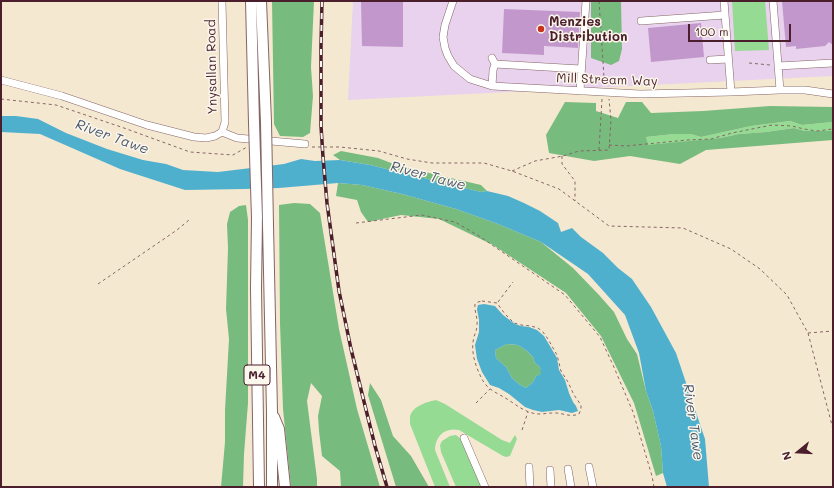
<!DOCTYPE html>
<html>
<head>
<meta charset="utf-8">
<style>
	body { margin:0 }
	#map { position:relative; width:834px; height:488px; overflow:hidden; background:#f5e8d1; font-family:Mali,sans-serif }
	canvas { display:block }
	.frame { position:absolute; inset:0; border:2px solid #4a1f2b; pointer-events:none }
	.north { position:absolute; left:778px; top:432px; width:40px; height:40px; -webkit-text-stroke:3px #fbf7ec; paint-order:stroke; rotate:252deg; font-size:11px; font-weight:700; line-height:16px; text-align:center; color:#4a1f2b }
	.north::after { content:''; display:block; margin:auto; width:14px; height:18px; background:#4a1f2b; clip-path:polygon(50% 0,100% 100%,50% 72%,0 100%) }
	.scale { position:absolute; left:688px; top:24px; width:103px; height:18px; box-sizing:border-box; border:2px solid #4a1f2b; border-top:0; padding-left:5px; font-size:12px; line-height:14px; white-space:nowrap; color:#4a1f2b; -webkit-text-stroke:3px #fbf7ec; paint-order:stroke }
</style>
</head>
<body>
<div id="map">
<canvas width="834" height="488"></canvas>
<div class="frame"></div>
<div class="north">N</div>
<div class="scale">100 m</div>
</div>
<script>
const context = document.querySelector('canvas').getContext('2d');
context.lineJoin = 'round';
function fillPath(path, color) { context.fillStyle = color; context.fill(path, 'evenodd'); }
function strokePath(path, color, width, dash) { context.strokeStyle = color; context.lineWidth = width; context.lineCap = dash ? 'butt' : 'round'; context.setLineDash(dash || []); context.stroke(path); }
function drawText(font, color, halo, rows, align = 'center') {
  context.font = font + ' Mali,sans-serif'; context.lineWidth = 3; context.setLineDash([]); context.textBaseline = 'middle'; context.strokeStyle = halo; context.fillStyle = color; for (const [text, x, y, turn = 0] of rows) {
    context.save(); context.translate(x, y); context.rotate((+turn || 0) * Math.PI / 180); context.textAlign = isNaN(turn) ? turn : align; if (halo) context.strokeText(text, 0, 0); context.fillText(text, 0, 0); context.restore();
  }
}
const built = new Path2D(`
	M353,1H833V76L348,100Z`);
const green = new Path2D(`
	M732,1H765L769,50L735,51Z
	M790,121L802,125L833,122V131H805L794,128L766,132L739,134L720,138L647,146L646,137L674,134H691L701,137L751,126Z
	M436,400L445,404L502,440L510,443L515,435L517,439L510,456L506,457L503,456L459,430C445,427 435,436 435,450L450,487H435L410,424C410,422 410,420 410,417C412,406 427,402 436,400Z
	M456,435L461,439L482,487H456L441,452L440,445L442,441L450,436Z`);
const forest = new Path2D(`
	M272,1H314L311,67L313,96L310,133L303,137L280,136L274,124Z
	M591,1H621L622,49L619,61L611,65L591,58Z
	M565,102L596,103V111L618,118L626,102H642L651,113L703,111L770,106L833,107V122L802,125L790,121L751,126L701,137L691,134H674L646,137L648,145L720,138L739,134L766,132L794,128L805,131H833V140L706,150L680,164L630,156L594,161L549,153L546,135Z
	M341,151L378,158L399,166L481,185L487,191L481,192L370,165L340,160L333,155Z
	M338,183L362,185L402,194L456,209L498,224L541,242L573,268L599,295L614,312L627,339L637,354L646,391L653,411L661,446L663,473L656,476L634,403L601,336L566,293L493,245L439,219L401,215L368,222L361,212L357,200L336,196Z
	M294,203L310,204L320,213L339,329L357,409L380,487H341L340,471L322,456L319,431L318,416L322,396L311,383L307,401L317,479V487H291L283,409L280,323L279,205Z
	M246,205L248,220V403L244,454L243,487H221L225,442V410L229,339L226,309L228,248L227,224L230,212L239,206Z
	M507,344L518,345L527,351L533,357L535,363L540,367L542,374L536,376L533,382L526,388L519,384L512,378L506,367L496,358L495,350Z
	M370,383L381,400L393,436L411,456L429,487H396L368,395Z`);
const water = new Path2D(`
	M1,116H16L38,119L66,133L107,149L143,160L166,164L183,170L218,172L284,164L301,159L315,161L340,160L370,165L481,192L487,191L508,196L524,203L540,211L558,223L561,232L572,228L581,237L603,253L618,268L632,279L651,307L676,353L705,439L709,487H667L663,473L661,446L653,411L646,391L639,353L625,315L588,274L541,242L498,224L456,209L402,194L362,185L338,183L279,188L244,189L185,190L120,169L40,134L1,132Z
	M484,304L495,306L503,315L515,324L521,326L529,327L537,330L544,336L557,358L559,370L565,380L569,393L573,402L576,406L578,411L572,413L559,410L542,412L533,410L525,407L509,394L499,388L490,385L482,372L477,359L475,345L479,332V320L477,309L478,305ZM507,344L518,345L527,351L533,357L535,363L540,367L541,374L536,376L533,382L526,388L519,384L512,378L506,367L496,358L495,350Z`);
const building = new Path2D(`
	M361,1H403V47L362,46Z
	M782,1H833V45L829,42L825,46L796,49V46L786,47Z
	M504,9L580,12L578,48L544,46V55L502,53Z
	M701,23L704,57L651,62L648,28Z`);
const path = new Path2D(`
	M599,1L604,77L603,84
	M749,63L770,65
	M1,99L56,105L124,128L190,152L233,155L247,147
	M609,145L626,146L687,140L711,139L732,133L772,125L792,126L804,129L817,131L833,129
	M312,147H340L379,151L407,159L432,163H484L512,171L559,189L609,226L683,228L731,249L760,269L787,295L808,333L833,429
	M599,150L602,99
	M562,156V164L575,181V201
	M512,171L535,161L563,156L579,151L609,150L611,120L609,99
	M356,223L422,215L455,222L479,236L565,295L600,337L613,365L633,412L652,476L654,487
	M98,284L177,230L189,220
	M482,301L497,303L505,314L514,323L521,325L531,326L538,328L543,332L548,339L557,355L561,371L568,382L574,395L581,405V409L579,414C569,418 562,412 552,413C548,413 544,414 540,414C528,414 519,407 510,401C503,396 495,393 489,388C486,386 485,383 483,381C476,368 470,352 474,337C475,333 477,330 477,325C478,318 474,311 475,304L478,302Z
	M498,302L513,282
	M808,333L833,331
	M476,403L490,389
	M522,430L528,412`);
const minor = new Path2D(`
	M453,1L445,25L443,37L445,48L448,56L454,66L470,79L492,86L640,94L731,92L780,90H805L833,94
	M724,1L731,92
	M773,1L780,90
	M641,21L725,15
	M710,60L728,59
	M495,64L581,69
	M778,66L833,63
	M1,80L62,96L147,125L194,137L206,138L215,136L222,132L237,138L305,144
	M492,86L493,70L495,64L492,58
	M580,91L586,1
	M222,132L225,122L222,1
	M464,438L485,487
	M529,467L530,487
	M589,467L593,487
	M568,469L571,487
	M550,470L551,487`);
const highway = new Path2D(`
	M251,1L254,123
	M261,1L266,122
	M257,218L256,288L259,487
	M268,225L272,412V487
	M274,417L279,429L285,487`);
const rail = new Path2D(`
	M322,1L321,46V126L323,157L327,203L339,291L351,349L375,446L387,487`);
const highwayBridge = new Path2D(`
	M266,122L268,225
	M254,123L257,218`);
const markers = [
	[541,29,4,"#c8321e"]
];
const shields = [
	[257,375,26]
];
const shieldNames = [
	["M4",257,375]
];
const poiNames = [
	["Menzies",549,22],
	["Distribution",549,37]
];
const streetNames = [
	["Ynysallan Road",212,67,-91],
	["Mill Stream Way",607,80,2]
];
const waterNames = [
	["River Tawe",112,137,20],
	["River Tawe",428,176,15],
	["River Tawe",693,422,82]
];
fillPath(built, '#e9d2ed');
fillPath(green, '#95db94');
fillPath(forest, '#78bb7e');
fillPath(water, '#4eb0cd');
fillPath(building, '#c298cc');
strokePath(minor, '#866565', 8);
strokePath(highway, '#866565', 12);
strokePath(path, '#866565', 1, [3, 3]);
strokePath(minor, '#fff', 7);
strokePath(highway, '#fff', 10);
strokePath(rail, '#4a1f2b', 3.5);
strokePath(rail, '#fbf7ec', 2, [6]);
strokePath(highwayBridge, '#866565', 12, []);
strokePath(highwayBridge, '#fff', 10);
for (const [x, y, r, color] of markers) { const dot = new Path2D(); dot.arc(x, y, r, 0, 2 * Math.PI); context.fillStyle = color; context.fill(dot); strokePath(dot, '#fbf7ec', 1.5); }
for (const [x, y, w] of shields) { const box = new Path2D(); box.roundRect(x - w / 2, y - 10, w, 20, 3); context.fillStyle = '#fbf7ec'; context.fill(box); strokePath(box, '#4a1f2b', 1); }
drawText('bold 12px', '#4a1f2b', null, shieldNames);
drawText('bold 13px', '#4a1f2b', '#fbf7ec', poiNames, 'left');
drawText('13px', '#4a1f2b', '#fbf7ec', streetNames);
drawText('italic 14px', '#4c596c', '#fbf7ec', waterNames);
</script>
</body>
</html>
